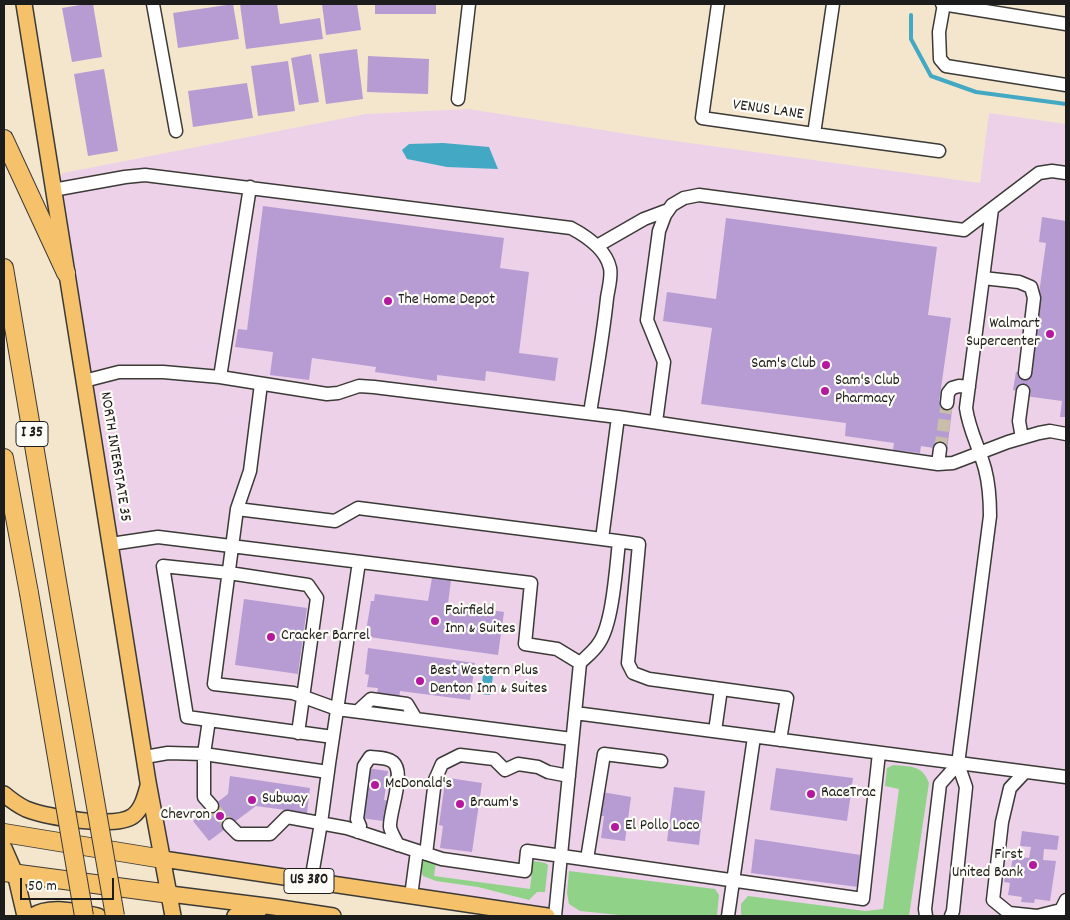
<!DOCTYPE html>
<html>
<head>
<meta charset="utf-8">
<style>
	body { margin:0 }
	#map { position:relative; width:1070px; height:920px; overflow:hidden; background:#f4e6cd; font-family:Dekko,sans-serif }
	canvas { display:block }
	.frame { position:absolute; inset:0; border:5px solid #1c1c1c; pointer-events:none }
	.scale { position:absolute; left:20px; top:878px; width:94px; height:22px; box-sizing:border-box; border:2px solid #1c1c1c; border-top:0; padding-left:6px; font-size:15px; line-height:18px; white-space:nowrap; color:#1c1c1c; -webkit-text-stroke:4px #fdfcf7; paint-order:stroke }
</style>
</head>
<body>
<div id="map">
<canvas width="1070" height="920"></canvas>
<div class="frame"></div>
<div class="scale">50 m</div>
</div>
<script>
const context = document.querySelector('canvas').getContext('2d');
context.lineJoin = 'round';
function fillPath(path, color) { context.fillStyle = color; context.fill(path, 'evenodd'); }
function strokePath(path, color, width, dash) { context.strokeStyle = color; context.lineWidth = width; context.lineCap = dash ? 'butt' : 'round'; context.setLineDash(dash || []); context.stroke(path); }
function drawText(font, color, halo, rows, align = 'center') {
  context.font = font + ' Dekko,sans-serif'; context.lineWidth = 4.5; context.setLineDash([]); context.textBaseline = 'middle'; context.strokeStyle = halo; context.fillStyle = color; for (const [text, x, y, turn = 0] of rows) {
    context.save(); context.translate(x, y); context.rotate((+turn || 0) * Math.PI / 180); context.textAlign = isNaN(turn) ? turn : align; if (halo) context.strokeText(text, 0, 0); context.fillText(text, 0, 0); context.restore();
  }
}
const built = new Path2D(`
	M468,109L653,138L980,183L989,113L1066,124V916H547L163,859L53,190L63,173L366,114Z`);
const green = new Path2D(`
	M893,765C910,767 922,764 929,783L909,916H741V904L748,896L865,911L883,909L899,789L885,786L887,768Z
	M426,858L436,862L434,876L530,889L533,863L534,861L545,863L548,865L545,892H537L529,900L478,887L436,881L423,876C421,869 421,864 426,858Z
	M569,871L715,889L719,895L717,915L716,916H629L580,911L569,904L567,893Z`);
const water = new Path2D(`
	M443,143L489,147L498,169L447,167L407,159L402,150L409,144Z
	M483,674L493,676L490,695L481,694Z`);
const stream = new Path2D(`
	M911,15V39L931,76L976,92L1066,104`);
const building = new Path2D(`
	M86,4H93L102,57L72,62L62,8Z
	M233,4L239,39L178,48L173,13Z
	M240,4H277L280,24L320,18L323,39L246,49Z
	M322,4H357L361,30L326,35Z
	M375,4H436V14H375Z
	M357,49L363,99L326,104L319,54Z
	M311,54L319,102L299,105L291,58Z
	M368,56L429,59L428,94L367,92Z
	M288,61L295,111L258,116L251,66Z
	M104,69L118,151L88,156L74,74Z
	M247,83L253,118L193,127L188,91Z
	M263,206L504,238L500,268L529,272L519,353L558,358L555,381L486,371L485,381L437,375V381L375,372L376,367L312,358L309,380L270,375L273,352L235,347L238,329L247,330Z
	M1042,217L1066,221V417H1060L1062,401L1025,396V392L1013,390L1016,372L1028,373L1046,243L1039,242Z
	M726,218L937,247L928,315L951,318L939,402L953,403L947,450L921,446L920,453L893,450L894,443L845,436L846,423L701,404L712,328L663,321L667,292L716,299Z
	M432,578L451,580L448,604L504,612L498,655L369,637L370,631H366L371,601H374L375,594L428,601Z
	M244,599L307,608L298,674L235,665Z
	M368,648L475,663L470,700L400,691L398,710L375,707L378,688L367,687L369,675L365,674Z
	M366,768L388,771L384,800L389,801L388,813L385,812L384,821L359,818Z
	M776,768L853,778L847,821L770,810Z
	M230,776L310,788L307,813L256,806L209,841L193,821L228,794Z
	M449,778L482,783L472,852L440,848L443,826L439,825L445,782H449Z
	M674,787L705,791L699,845L667,841Z
	M602,792L631,797L625,841L601,838L604,816H599Z
	M1022,831L1059,836L1057,850L1044,849L1043,860L1056,861L1050,901L1035,899L1034,903L1021,902L1022,897L1008,895L1010,883L1004,882L1006,869H1011L1013,856L1029,858L1031,847L1020,846Z
	M755,839L861,855L858,887L751,873Z`);
const minorTunnel = new Path2D(`
	M940,449L947,403
	M212,806L229,825`);
const minor = new Path2D(`
	M153,4L176,131
	M718,4L702,118L814,134L833,4
	M942,4L1066,24
	M944,4L939,32L940,59L946,66L1066,85
	M458,99L469,4
	M814,134L939,151
	M53,190L125,177L145,175L571,228C586,236 606,249 610,268C612,277 608,290 607,298C603,337 596,375 590,413
	M597,246L644,219L668,210
	M983,278L1019,282L1031,287L1034,298L1025,373
	M220,377L250,187
	M84,381L119,372H163L220,377L327,394L338,393L359,386L374,387L618,417L938,464L953,463L1008,442L1039,433L1050,431L1066,434
	M261,384L250,471L237,509L214,684L293,693L337,709L572,739
	M947,403L948,393L952,388L959,386L969,387
	M618,417L602,539L639,544L628,663L633,673L649,679L787,698L780,740
	M656,422L664,362L647,320L659,231L665,215L672,205L684,198L699,195L964,230L1039,173L1052,171L1066,173
	M1022,438L1019,421L1023,391
	M938,464L940,449
	M237,509L335,521L358,508L602,539
	M111,544L158,537L531,583L525,644L557,649L580,663
	M358,711L371,699L407,704L416,719
	M575,713L1066,777
	M209,720L204,754V797L212,806
	M715,731L721,689
	M298,733L317,598L308,585L229,573L163,566L187,717L333,737
	M145,757L168,753L204,754L328,772
	M1025,772L1010,788L1002,822L993,900L1009,913L1037,916L1061,910L1066,900
	M229,825L238,834H270L287,817L347,828L442,859L525,871L527,851L863,899L879,753
	M358,832L360,826L357,819L364,766L370,757C377,758 387,757 393,762C406,773 389,812 390,827C391,833 396,840 398,845
	M426,854L435,780L442,764L460,755L494,759L505,770L518,764L538,767L548,772L569,776
	M587,859L604,754L661,761
	M311,881L321,823L329,764L359,562
	M411,896L417,851
	M555,916L580,663C586,657 594,651 599,643C613,623 616,567 619,542
	M728,916L754,737
	M926,916L925,909L940,784L958,764
	M951,916L953,911L966,787L958,764L990,516C990,500 989,484 985,469C979,447 969,430 966,408L992,209`);
const major = new Path2D(`
	M24,4L148,782L173,916
	M4,794C11,800 18,805 26,809C47,817 115,829 133,816C142,809 145,797 148,786
	M4,848L15,873L25,916
	M163,859L547,916
	M170,894L274,907L333,916
	M32,916C51,904 77,912 98,916
	M235,916L260,909`);
const highway = new Path2D(`
	M4,139L66,273
	M4,268L60,599
	M4,458L29,593
	M4,833L163,859
	M4,872L170,894`);
const highwayBridge = new Path2D(`
	M29,593L84,916
	M60,599L115,916`);
const markers = [
	[388,301,5,"#b5179e"],
	[1050,334,5,"#b5179e"],
	[826,365,5,"#b5179e"],
	[825,391,5,"#b5179e"],
	[435,621,5,"#b5179e"],
	[271,637,5,"#b5179e"],
	[420,681,5,"#b5179e"],
	[375,785,5,"#b5179e"],
	[811,794,5,"#b5179e"],
	[252,800,5,"#b5179e"],
	[460,804,5,"#b5179e"],
	[220,816,5,"#b5179e"],
	[615,827,5,"#b5179e"],
	[1033,865,5,"#b5179e"]
];
const shields = [
	[32,434,32],
	[309,881,50]
];
const shieldNames = [
	["I 35",32,434],
	["US 380",309,881]
];
const streetNames = [
	["VENUS LANE",768,111,8],
	["NORTH INTERSTATE 35",114,457,81]
];
const poiNames = [
	["The Home Depot",398,301],
	["Walmart",1040,325,"right"],
	["Supercenter",1040,343,"right"],
	["Sam's Club",816,365,"right"],
	["Sam's Club",835,382],
	["Pharmacy",835,400],
	["Fairfield",445,612],
	["Inn & Suites",445,630],
	["Cracker Barrel",281,637],
	["Best Western Plus",430,672],
	["Denton Inn & Suites",430,690],
	["McDonald's",385,785],
	["RaceTrac",821,794],
	["Subway",262,800],
	["Braum's",470,804],
	["Chevron",210,816,"right"],
	["El Pollo Loco",625,827],
	["First",1023,856,"right"],
	["United Bank",1023,874,"right"]
];
fillPath(built, '#ecd1e9');
fillPath(green, '#91d289');
fillPath(water, '#43a8c3');
strokePath(stream, '#43a8c3', 4);
fillPath(building, '#b79cd4');
strokePath(minorTunnel, '#c9beaa', 12, [12, 6]);
strokePath(minor, '#3c3a37', 15);
strokePath(major, '#3c3a37', 18);
strokePath(highway, '#3c3a37', 20);
strokePath(minor, '#fff', 12);
strokePath(major, '#f6c16b', 15);
strokePath(highway, '#f6c16b', 18);
strokePath(highwayBridge, '#3c3a37', 20, []);
strokePath(highwayBridge, '#f6c16b', 18);
for (const [x, y, r, color] of markers) { const dot = new Path2D(); dot.arc(x, y, r, 0, 2 * Math.PI); context.fillStyle = color; context.fill(dot); strokePath(dot, '#fdfcf7', 2); }
for (const [x, y, w] of shields) { const box = new Path2D(); box.roundRect(x - w / 2, y - 12.5, w, 25, 4); context.fillStyle = '#fdfcf7'; context.fill(box); strokePath(box, '#1c1c1c', 1); }
drawText('bold 15px', '#1c1c1c', null, shieldNames);
drawText('16px', '#1c1c1c', '#fdfcf7', streetNames);
drawText('16px', '#1c1c1c', '#fdfcf7', poiNames, 'left');
</script>
</body>
</html>
